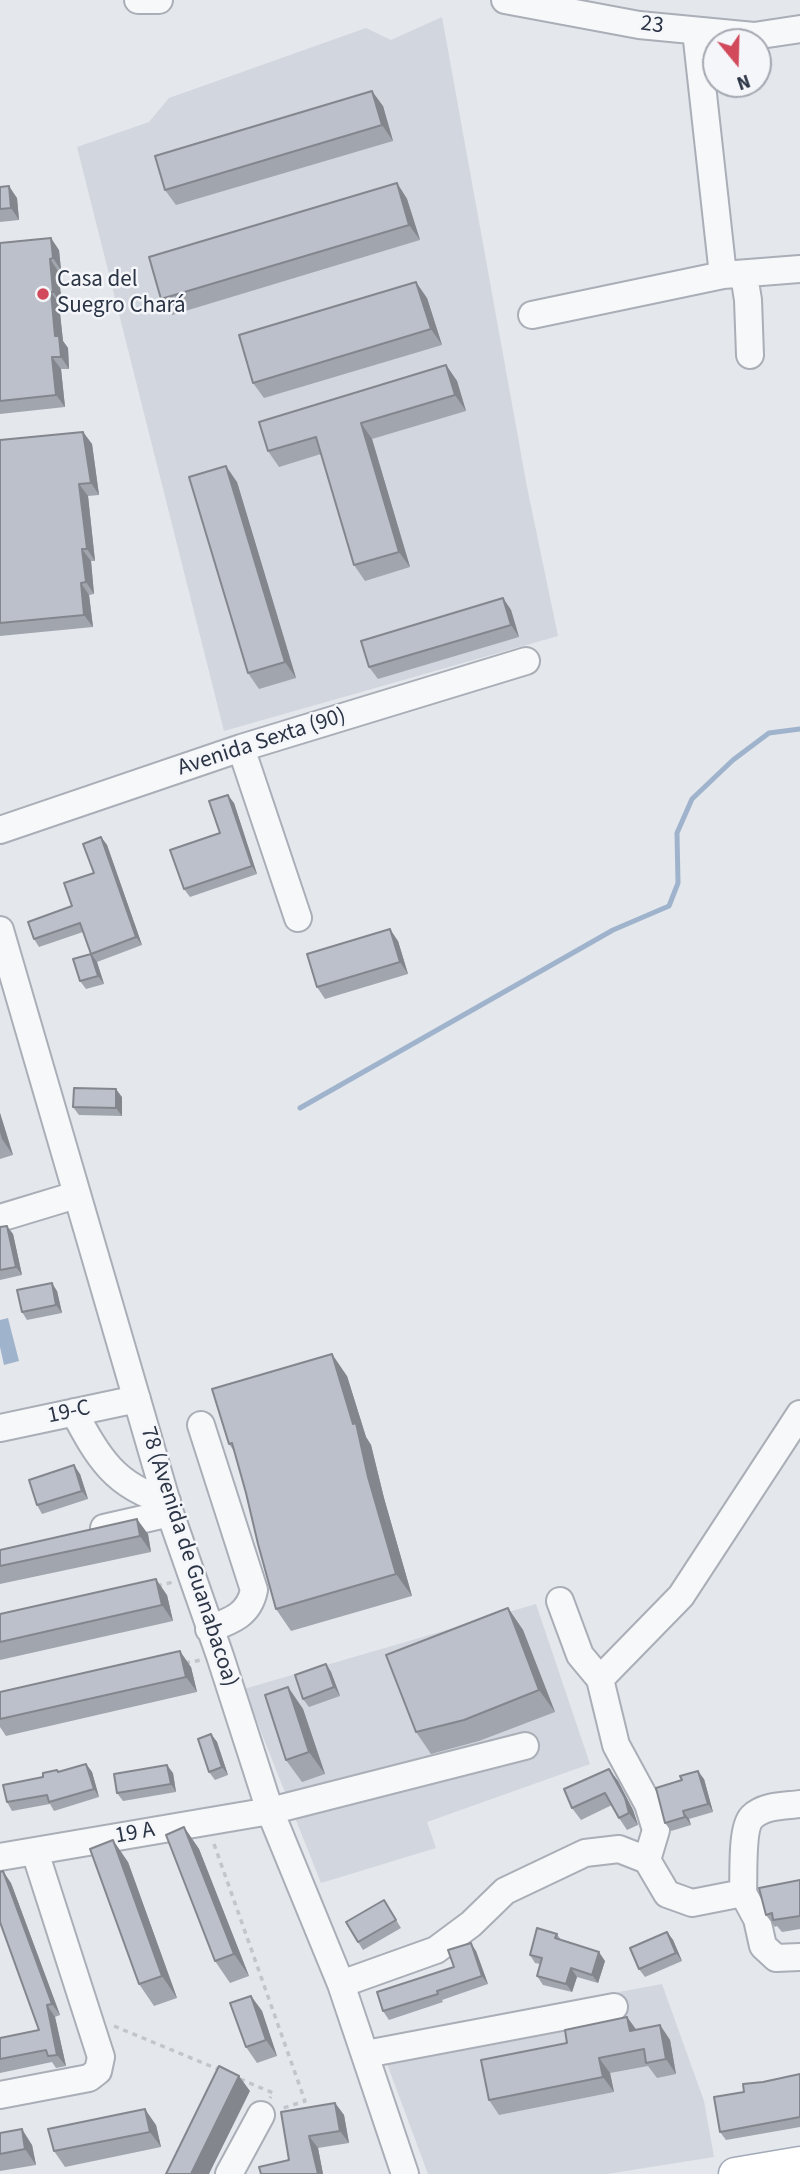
<!DOCTYPE html>
<html>
<head>
<meta charset="utf-8">
<style>
	body { margin:0 }
	#map { position:relative; width:800px; height:2174px; overflow:hidden; background:#e4e7ec; font-family:"Source Sans 3",sans-serif }
	canvas { display:block }
	.north { position:absolute; left:702px; top:28px; width:70px; height:70px; box-sizing:border-box; background:#f4f6f9; border:2px solid #a4a8b1; border-radius:50%; rotate:161deg; font-size:19px; font-weight:700; line-height:28px; text-align:center; color:#2b3445 }
	.north::after { content:''; display:block; margin:auto; width:24px; height:32px; background:#d1495b; clip-path:polygon(50% 0,100% 100%,50% 72%,0 100%) }
</style>
</head>
<body>
<div id="map">
<canvas width="800" height="2174"></canvas>
<div class="north">N</div>
</div>
<script>
const context = document.querySelector('canvas').getContext('2d');
context.lineJoin = 'round';
function fillPath(path, color) { context.fillStyle = color; context.fill(path, 'evenodd'); }
function strokePath(path, color, width, dash) { context.strokeStyle = color; context.lineWidth = width; context.lineCap = dash ? 'butt' : 'round'; context.setLineDash(dash || []); context.stroke(path); }
function drawText(font, color, halo, rows, align = 'center') {
  context.font = font + ' "Source Sans 3",sans-serif'; context.lineWidth = 5; context.setLineDash([]); context.textBaseline = 'middle'; context.strokeStyle = halo; context.fillStyle = color; for (const [text, x, y, turn = 0] of rows) {
    context.save(); context.translate(x, y); context.rotate((+turn || 0) * Math.PI / 180); context.textAlign = isNaN(turn) ? turn : align; if (halo) context.strokeText(text, 0, 0); context.fillText(text, 0, 0); context.restore();
  }
}
const built = new Path2D(`
	M442,17L527,487L558,636L224,731L77,147L149,122L169,98L366,28L391,40Z
	M536,1604L590,1764L427,1822L436,1848L321,1883L244,1689Z
	M662,1984L704,2101L714,2157L607,2174H428L377,2037Z`);
const water = new Path2D(`
	M8,1318L19,1361L4,1365L0,1347V1320Z`);
const stream = new Path2D(`
	M300,1108L613,930L669,906L678,883L677,833L692,799L733,760L769,733L800,729`);
const path = new Path2D(`
	M157,1586L173,1582
	M185,1663L201,1660
	M214,1844L305,2101L280,2109
	M114,2026L220,2070
	M240,2079L273,2093L270,2098`);
const minor = new Path2D(`
	M138,0H159
	M505,0L639,25L754,36L800,29
	M696,31L723,275
	M744,275L748,300L750,355
	M532,315L723,275L800,269
	M241,748L298,918
	M0,830L241,748L526,661
	M0,930L170,1513L220,1656L270,1811L341,1984L405,2174
	M0,1218L76,1195
	M74,1412C98,1457 115,1487 167,1501
	M201,1425L254,1590C249,1615 231,1621 209,1629
	M0,1428L137,1399
	M104,1528L170,1513
	M560,1601L580,1655L600,1679L616,1745L648,1804L656,1830L647,1860
	M600,1679L681,1596L800,1414
	M0,1857L270,1811L525,1746
	M743,1893C744,1876 741,1828 752,1817C764,1805 785,1806 800,1804
	M341,1984L436,1950L471,1924L505,1891L585,1853L619,1849L647,1860L667,1894L692,1903L743,1893L757,1919L763,1946L776,1958L800,1957
	M366,2054L614,2007
	M0,2095L89,2078L98,2071L101,2057L35,1852
	M229,2174L261,2115`);
const major = new Path2D(`
	M735,2174L800,2163`);
const wall = new Path2D(`
	M383,106L393,141L176,205L165,190Z
	M397,183L407,199L420,240L172,315L161,299Z
	M0,187L17,198L19,220L0,222Z
	M0,243L59,250L61,270L58,271L62,304H59L63,341L68,348L69,369H61L65,407L0,414Z
	M427,298L442,345L264,398L253,383Z
	M446,365L457,381L466,411L372,439L410,567L365,581L354,565L321,454L279,467L268,451Z
	M83,432L92,444L99,495L88,496L95,561H91L94,594L89,595L93,627L0,636V440Z
	M237,482L296,678L259,689L248,673Z
	M503,598L511,610L519,637L378,679L369,667Z
	M234,803L257,874L190,897L184,889L220,833Z
	M101,837L107,845L142,945L97,962L104,984L86,989L80,981L91,954L83,932L39,947L34,939L72,906L94,873Z
	M398,941L408,974L325,999L317,987Z
	M122,1097V1116L79,1115L73,1107Z
	M0,1113L13,1155L0,1159Z
	M0,1227L13,1234L22,1275L0,1280Z
	M57,1291L62,1313L27,1320L22,1312Z
	M347,1376L366,1437L371,1445L384,1498L412,1596L291,1631L276,1609L246,1493L234,1451L229,1444Z
	M80,1474L88,1499L42,1514L37,1505Z
	M148,1534L151,1552L0,1584V1550Z
	M167,1595L173,1621L0,1660V1614Z
	M508,1608L523,1630L555,1712L479,1741L431,1754L416,1732Z
	M326,1664L331,1672L340,1696L309,1707L303,1699Z
	M191,1667L197,1692L6,1736L0,1727V1692Z
	M288,1687L303,1709L325,1774L302,1782L286,1760Z
	M211,1734L217,1742L228,1775L215,1780L209,1772Z
	M86,1764L92,1772L99,1797L54,1811L50,1804L12,1811L7,1802L43,1777L57,1770L58,1772Z
	M609,1769L618,1781L633,1810L638,1825L627,1830L619,1818L612,1805L581,1820L572,1808Z
	M173,1773L176,1792L123,1801L117,1793Z
	M704,1779L713,1812L689,1819L691,1825L671,1831L665,1823Z
	M184,1827L199,1849L249,1976L230,1983L215,1961Z
	M128,1862L177,1998L154,2006L139,1984Z
	M800,1880V1929L782,1932L777,1926L775,1927L766,1915Z
	M11,1883L60,2015L55,2017L66,2066L56,2068L52,2062L0,2073V2038L39,2030Z
	M384,1900L401,1928L363,1950L358,1942Z
	M667,1932L673,1940L682,1961L645,1977L639,1969Z
	M557,1934L561,1940L605,1961L598,1983L577,1977L572,1992L543,1985L537,1976L540,1964L535,1963L530,1955Z
	M476,1951L488,1984L442,2000L443,2002L389,2020L383,2011L454,1967Z
	M251,1996L262,2011L277,2056L257,2063L246,2047Z
	M627,2017L636,2030L660,2025L670,2040L676,2074L657,2078L648,2066L610,2073L614,2092L499,2115L489,2100L567,2043Z
	M800,2074V2127L726,2140L720,2132L744,2092L763,2082Z
	M335,2103L344,2115L349,2143L318,2148L323,2174L289,2160Z
	M156,2125L161,2147L65,2167L54,2151Z
	M0,2133L32,2145L36,2165L0,2171Z`);
const shadedWall = new Path2D(`
	M372,91L383,106L393,141L382,125Z
	M397,183L407,199L420,240L409,225Z
	M9,186L17,198L19,220L11,208Z
	M51,238L59,250L61,270L53,258Z
	M50,259L58,271L62,304L53,292Z
	M416,282L427,298L442,345L431,329Z
	M51,292L59,304L63,341L68,348L69,369L61,357L55,336Z
	M52,357L61,369L65,407L56,395Z
	M446,365L457,381L466,411L455,395Z
	M361,423L372,439L410,567L399,552Z
	M83,432L92,444L99,495L91,483Z
	M226,466L237,482L296,678L285,662Z
	M79,484L88,496L95,561L87,549Z
	M82,549L91,561L94,594L86,582Z
	M81,583L89,595L93,627L84,615Z
	M503,598L511,610L519,637L511,625Z
	M228,795L234,803L257,874L252,866Z
	M101,837L107,845L142,945L136,937Z
	M390,929L398,941L408,974L400,962Z
	M91,954L97,962L104,984L98,976Z
	M116,1089L122,1097V1116L116,1108Z
	M0,1113L13,1155L2,1139L0,1132Z
	M7,1226L13,1234L22,1275L16,1267Z
	M52,1283L57,1291L62,1313L56,1305Z
	M332,1354L347,1376L366,1437L371,1445L384,1498L412,1596L396,1574L353,1424Z
	M74,1465L80,1474L88,1499L82,1491Z
	M137,1519L148,1534L151,1552L140,1536Z
	M156,1579L167,1595L173,1621L162,1605Z
	M508,1608L523,1630L555,1712L539,1690Z
	M180,1651L191,1667L197,1692L186,1677Z
	M326,1664L331,1672L340,1696L334,1687Z
	M288,1687L303,1709L325,1774L309,1752Z
	M211,1734L217,1742L228,1775L222,1767Z
	M86,1764L92,1772L99,1797L94,1789Z
	M167,1765L173,1773L176,1792L171,1784Z
	M609,1769L618,1781L633,1810L638,1825L629,1813Z
	M698,1771L704,1779L713,1812L708,1804Z
	M683,1811L689,1819L691,1825L685,1817Z
	M184,1827L199,1849L249,1976L234,1954Z
	M113,1840L128,1862L177,1998L162,1976Z
	M3,1871L11,1883L60,2015L52,2004Z
	M667,1932L673,1940L682,1961L676,1953Z
	M471,1943L476,1951L488,1984L482,1976Z
	M599,1952L605,1961L598,1983L592,1975Z
	M571,1968L577,1977L572,1992L566,1984Z
	M251,1996L262,2011L277,2056L266,2040Z
	M47,2005L55,2017L66,2066L57,2055Z
	M627,2017L638,2032L630,2031Z
	M660,2025L670,2040L676,2074L666,2059Z
	M599,2058L610,2073L614,2092L603,2077Z
	M239,2076L250,2091L209,2174H191Z
	M335,2103L344,2115L349,2143L340,2131Z
	M145,2109L156,2125L161,2147L150,2132Z
	M22,2129L32,2145L36,2165L25,2149Z
	M309,2136L318,2148L323,2174H318Z`);
const building = new Path2D(`
	M372,91L382,125L165,190L155,156Z
	M397,183L409,225L161,299L149,257Z
	M9,186L11,208L0,209V187Z
	M51,238L53,258L50,259L53,292H51L55,336H59L61,357H52L56,395L0,401V243Z
	M416,282L431,329L253,383L239,335Z
	M446,365L455,395L361,423L399,552L354,565L316,437L268,451L259,422Z
	M83,432L91,483L79,484L87,549H82L86,582L81,583L84,615L0,623V440Z
	M226,466L285,662L248,673L189,477Z
	M503,598L511,625L369,667L361,641Z
	M228,795L252,866L184,889L170,850L220,833L209,801Z
	M101,837L136,937L91,954L80,923L34,939L28,922L72,906L64,883L94,873L83,844Z
	M390,929L400,962L317,987L307,954Z
	M91,954L98,976L80,981L73,959Z
	M74,1088L116,1089V1108L73,1107Z
	M7,1226L16,1267L0,1270V1227Z
	M52,1283L56,1305L22,1312L17,1290Z
	M332,1354L353,1424L356,1423L368,1477L396,1574L276,1609L258,1544L246,1493L232,1443L229,1444L212,1389Z
	M74,1465L82,1491L37,1505L29,1480Z
	M137,1519L140,1536L0,1566V1550Z
	M156,1579L162,1605L0,1642V1614Z
	M508,1608L539,1690L464,1720L416,1732L386,1655Z
	M180,1651L186,1677L0,1719V1692Z
	M326,1664L334,1687L303,1699L295,1675Z
	M288,1687L309,1752L286,1760L265,1695Z
	M211,1734L222,1767L209,1772L198,1739Z
	M86,1764L94,1789L49,1802L47,1795L7,1802L3,1785L43,1777V1773L57,1770L58,1772Z
	M167,1765L171,1784L117,1793L114,1774Z
	M609,1769L625,1798L629,1813L619,1818L605,1793L572,1808L564,1789Z
	M698,1771L708,1804L683,1811L685,1817L665,1823L656,1788L682,1780L680,1776Z
	M184,1827L234,1954L215,1961L166,1835Z
	M113,1840L162,1976L139,1984L90,1849Z
	M3,1871L52,2004L47,2005L57,2055L48,2056L46,2050L0,2059V2038L39,2030L0,1922V1872Z
	M800,1880V1916L773,1920L772,1913L766,1915L759,1888Z
	M384,1900L396,1920L358,1942L346,1922Z
	M537,1928L557,1934L555,1938L599,1952L592,1975L571,1968L566,1984L537,1976L542,1958L530,1955Z
	M667,1932L676,1953L639,1969L630,1948Z
	M471,1943L482,1976L437,1991L438,1994L383,2011L377,1992L454,1967L448,1950Z
	M251,1996L266,2040L246,2047L230,2003Z
	M627,2017L630,2031L660,2025L666,2059L646,2063L644,2049L599,2058L603,2077L489,2100L481,2060L567,2043L565,2030Z
	M219,2066L239,2076L191,2174H166Z
	M800,2074V2117L720,2132L714,2097L744,2092L743,2084L763,2082Z
	M335,2103L340,2131L309,2136L318,2174H261L259,2167L289,2160L281,2112Z
	M145,2109L150,2132L54,2151L48,2129Z
	M22,2129L25,2149L0,2154V2133Z`);
const markers = [
	[43,294,7,"#d1495b"]
];
const streetNames = [
	["23",652,26,7],
	["Avenida Sexta (90)",262,743,-18],
	["19-C",69,1413,-12],
	["78 (Avenida de Guanabacoa)",188,1557,72],
	["19 A",135,1834,-10]
];
const poiNames = [
	["Casa del",57,281],
	["Suegro Chará",57,307]
];
fillPath(built, '#d2d6de');
fillPath(water, '#9fb4cc');
strokePath(stream, '#9fb4cc', 5);
strokePath(minor, '#a9aeb7', 30);
strokePath(major, '#a3abb8', 35);
strokePath(path, '#c2c5cb', 3.5, [5, 5]);
strokePath(minor, '#f7f8fa', 26);
strokePath(major, '#fff', 32);
fillPath(wall, '#a1a5ae');
fillPath(shadedWall, '#83868d');
fillPath(building, '#bbc0ca');
strokePath(building, '#83868d', 2);
for (const [x, y, r, color] of markers) { const dot = new Path2D(); dot.arc(x, y, r, 0, 2 * Math.PI); context.fillStyle = color; context.fill(dot); strokePath(dot, '#f4f6f9', 2.5); }
drawText('23px', '#2b3445', '#f4f6f9', streetNames);
drawText('23px', '#2b3445', '#f4f6f9', poiNames, 'left');
</script>
</body>
</html>
